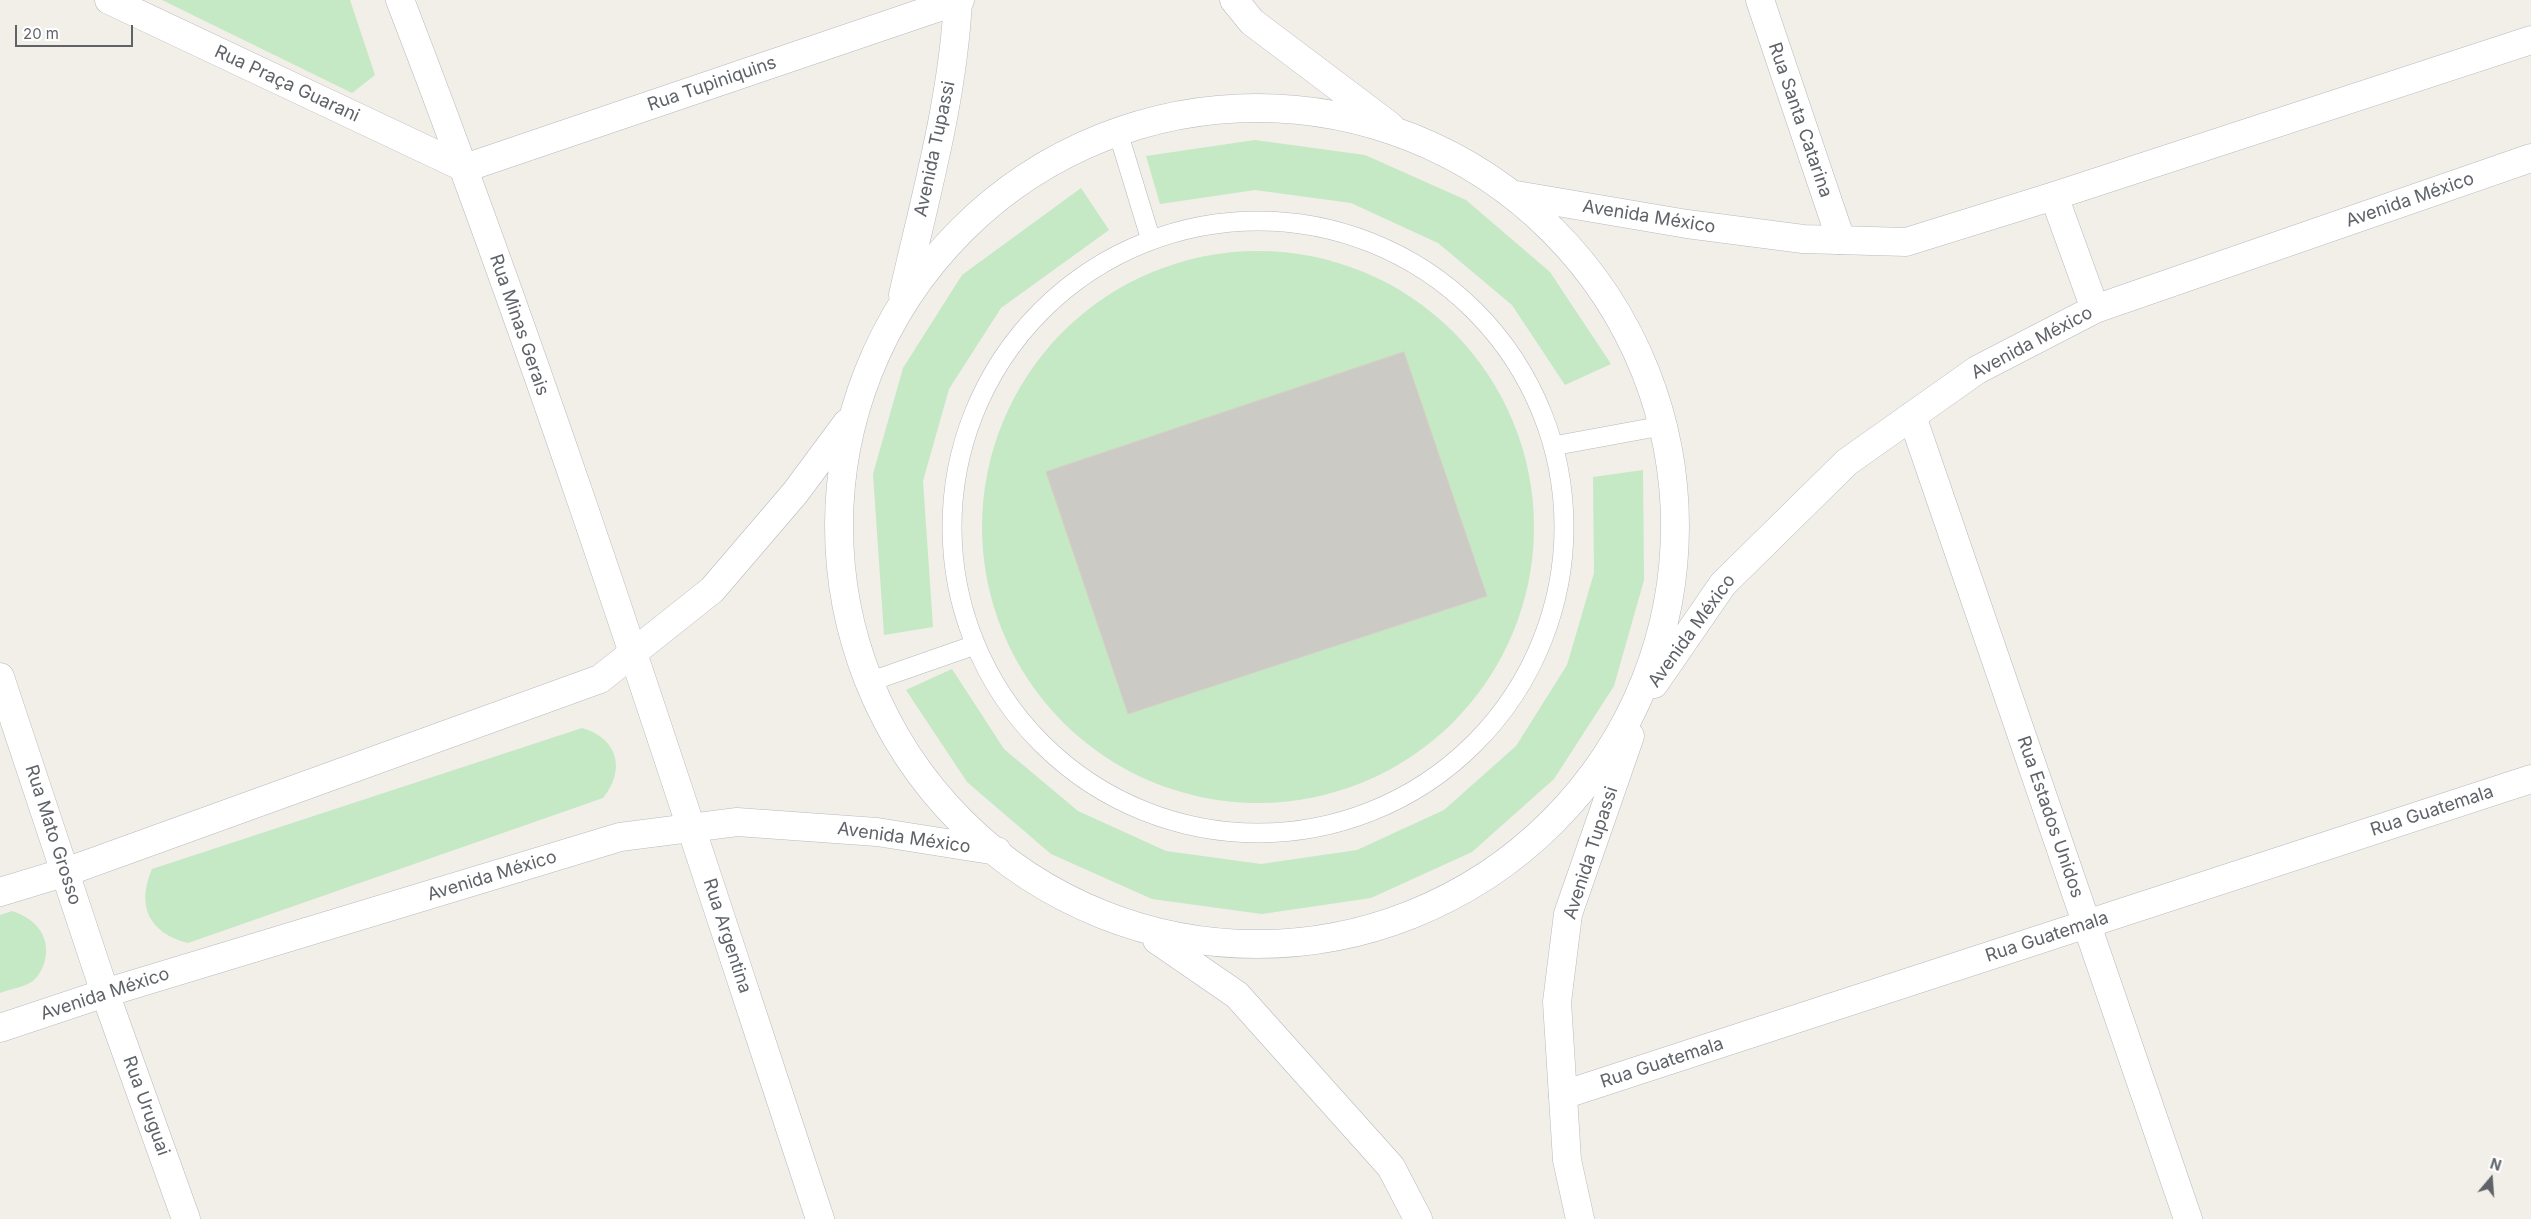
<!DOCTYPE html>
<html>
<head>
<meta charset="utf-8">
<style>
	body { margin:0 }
	#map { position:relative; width:2531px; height:1219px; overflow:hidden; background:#f1efe8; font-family:Inter,sans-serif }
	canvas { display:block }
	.north { position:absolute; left:2466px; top:1154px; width:50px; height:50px; -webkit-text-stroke:4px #fff; paint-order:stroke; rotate:18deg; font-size:14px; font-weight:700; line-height:20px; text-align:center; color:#5f6368 }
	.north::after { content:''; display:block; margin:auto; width:18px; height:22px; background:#5f6368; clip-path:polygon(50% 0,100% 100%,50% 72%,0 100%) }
	.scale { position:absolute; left:15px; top:25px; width:118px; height:22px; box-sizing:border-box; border:2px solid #5f6368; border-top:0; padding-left:6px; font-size:15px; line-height:18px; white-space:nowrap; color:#5f6368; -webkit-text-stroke:4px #fff; paint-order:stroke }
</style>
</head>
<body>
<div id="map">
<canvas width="2531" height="1219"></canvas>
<div class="north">N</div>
<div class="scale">20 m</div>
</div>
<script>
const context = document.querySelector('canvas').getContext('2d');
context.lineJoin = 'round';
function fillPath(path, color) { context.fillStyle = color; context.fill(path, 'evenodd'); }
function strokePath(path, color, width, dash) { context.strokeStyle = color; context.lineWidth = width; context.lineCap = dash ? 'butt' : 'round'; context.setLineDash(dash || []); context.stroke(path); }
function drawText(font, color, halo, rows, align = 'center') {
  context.font = font + ' Inter,sans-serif'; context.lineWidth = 5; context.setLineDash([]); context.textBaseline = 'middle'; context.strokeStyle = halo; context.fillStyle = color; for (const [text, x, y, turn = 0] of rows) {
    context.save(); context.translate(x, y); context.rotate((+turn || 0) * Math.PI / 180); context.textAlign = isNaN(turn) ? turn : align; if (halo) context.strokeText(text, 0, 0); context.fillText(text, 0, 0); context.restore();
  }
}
const green = new Path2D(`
	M162,0H350L375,75L352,93Z
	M1255,140L1365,155L1466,200L1550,272L1611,364L1565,385L1512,305L1438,243L1351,203L1255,190L1160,204L1146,156Z
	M1081,188L1109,230L1001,308L949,389L923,481L933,627L884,635L873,474L903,368L962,275Z
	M982 527a276 276 0 1 1 552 0a276 276 0 1 1-552 0Z
	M1643,470L1644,580L1614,686L1554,779L1472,852L1371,898L1262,914L1152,899L1051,854L967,782L906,690L952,669L1004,749L1078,811L1166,851L1261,864L1357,850L1444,810L1516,746L1567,665L1594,573L1593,477Z
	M582,728C618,738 626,770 603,798L188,943C149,933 136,906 152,869Z
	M12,911C37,919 52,938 44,964C42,969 38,977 33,981C25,987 10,989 0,993V915Z`);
const building = new Path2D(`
	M1404,352L1487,596L1128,714L1046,472Z`);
const lane = new Path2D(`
	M1117,129L1150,237
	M952 527a306 306 0 1 1 612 0a306 306 0 1 1-612 0Z
	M1553,446L1667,425
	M866,683L975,645`);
const street = new Path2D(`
	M109,0L465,168L960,0
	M400,0C555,401 685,811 820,1219
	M1760,0L1841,240
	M1912,416L2188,1219
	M0,677L105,993L186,1219
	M1563,1095L2531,779`);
const secondary = new Path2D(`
	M1234,0L1252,22L1390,126
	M839 526a418 418 0 1 1 836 0a418 418 0 1 1-836 0Z
	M1516,195L1687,224L1803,239L1906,242L2054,196L2531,40
	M2054,196L2095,309
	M903,295C925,198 953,100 958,0
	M1654,684L1723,584L1847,462L1977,370L2095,309L2531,158
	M0,892L66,872L600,679L712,590L795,493L847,423
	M1157,940L1237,995L1391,1167L1418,1219
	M0,1028L105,993L620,837L737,822L877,832L997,851
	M1580,1219L1567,1160L1557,1002L1568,914L1630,736`);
const streetNames = [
	["Rua Praça Guarani",287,84,25],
	["Rua Tupiniquins",712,84,-19],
	["Rua Santa Catarina",1800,120,71],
	["Avenida Tupassi",935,149,-78],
	["Avenida México",2410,200,-19],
	["Avenida México",1649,217,9],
	["Rua Minas Gerais",519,325,71],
	["Avenida México",2032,343,-28],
	["Avenida México",1692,631,-54],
	["Rua Guatemala",2432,811,-18],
	["Rua Estados Unidos",2050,817,71],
	["Rua Mato Grosso",53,835,72],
	["Avenida México",904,838,8],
	["Avenida Tupassi",1591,853,-72],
	["Avenida México",492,876,-17],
	["Rua Argentina",727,936,72],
	["Rua Guatemala",2047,937,-18],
	["Avenida México",105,994,-18],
	["Rua Guatemala",1662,1063,-18],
	["Rua Uruguai",146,1106,70]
];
fillPath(green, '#c5e8c5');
fillPath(building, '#cccac5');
strokePath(building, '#d6d1c6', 1);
strokePath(lane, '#b5b8bc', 20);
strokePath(street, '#b5b8bc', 29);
strokePath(secondary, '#b6babf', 29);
strokePath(lane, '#fff', 19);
strokePath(street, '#fff', 28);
strokePath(secondary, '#fff', 28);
drawText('18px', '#5f6368', '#fff', streetNames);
</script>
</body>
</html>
